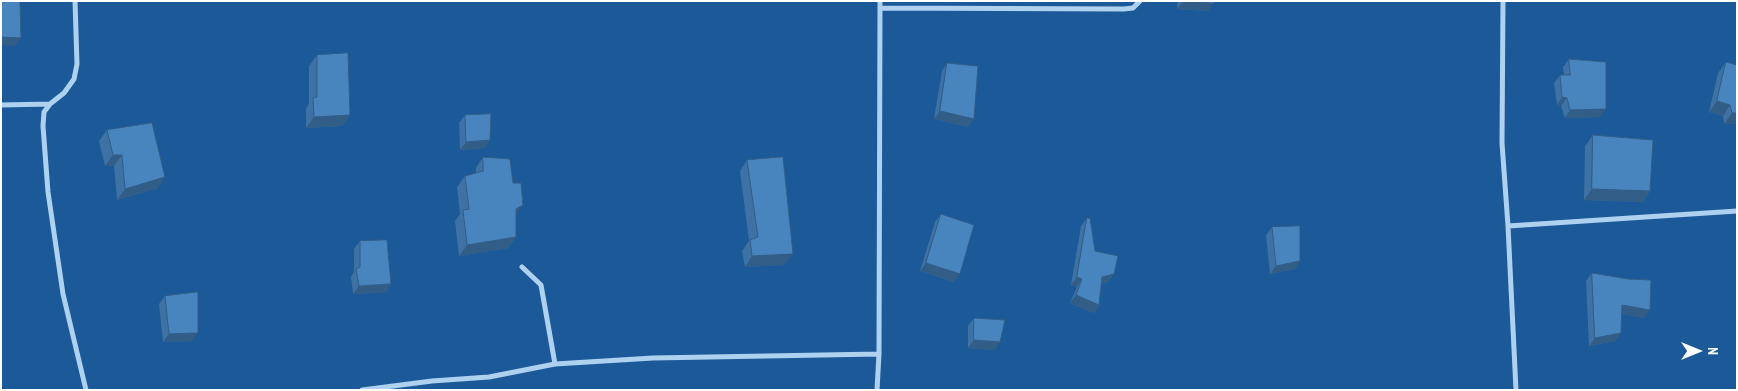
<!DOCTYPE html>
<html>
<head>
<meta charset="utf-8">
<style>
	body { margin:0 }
	#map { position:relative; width:1738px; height:391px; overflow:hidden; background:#1b5998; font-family:"PT Sans Narrow",sans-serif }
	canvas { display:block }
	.frame { position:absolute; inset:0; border:2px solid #fff; pointer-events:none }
	.north { position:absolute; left:1673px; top:326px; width:50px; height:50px; -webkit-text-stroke:4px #1b5998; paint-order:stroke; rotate:90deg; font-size:14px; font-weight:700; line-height:20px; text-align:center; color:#fff }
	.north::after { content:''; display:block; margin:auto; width:18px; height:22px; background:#fff; clip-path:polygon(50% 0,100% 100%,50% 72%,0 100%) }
</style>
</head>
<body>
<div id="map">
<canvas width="1738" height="391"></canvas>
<div class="frame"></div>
<div class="north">N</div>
</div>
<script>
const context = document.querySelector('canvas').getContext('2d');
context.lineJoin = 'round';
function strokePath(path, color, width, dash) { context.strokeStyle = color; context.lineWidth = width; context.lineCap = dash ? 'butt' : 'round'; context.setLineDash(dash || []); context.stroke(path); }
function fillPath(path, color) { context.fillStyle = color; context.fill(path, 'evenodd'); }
const minor = new Path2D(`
	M75,1L77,64L74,79L64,93L50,104L44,112L43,126L48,192L63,294L86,390
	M1503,1L1502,143L1508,226L1516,390
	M880,8L1124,9L1133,8L1140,1
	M1,105L50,104
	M1508,226L1737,211
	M522,267L541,285L555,364
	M362,390L432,381L489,377L555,364L653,358L879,354
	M877,390L879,354L880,1`);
const wall = new Path2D(`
	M1178,1H1214L1208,11L1177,9Z
	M317,55L350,115L342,126L306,128V109L309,103V66Z
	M1569,59L1600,117L1565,118L1561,106L1557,105L1554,83L1560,75H1564L1563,67Z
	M1726,62L1737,65V124H1724L1723,116L1709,112L1718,73Z
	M947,63L968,127L934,119L942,71Z
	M465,115L490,140L485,148L460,150L459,123Z
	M107,130L158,188L117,200L114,166H105L99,141Z
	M1593,135L1650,191L1643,202L1584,200L1585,146Z
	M483,157L516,215V237L508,248L459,256L455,221L460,214L457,187L465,176L476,173V168Z
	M747,160L785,265L745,267L742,251L749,241L740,171Z
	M941,214L954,282L920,271L935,222Z
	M1087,218L1095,251L1114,274L1108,282L1101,284L1099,305L1094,313L1070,303L1077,287L1071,285L1081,226Z
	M1272,227L1295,269L1270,274L1266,235Z
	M360,241L391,284L386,292L353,294L351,277L354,272V249Z
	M1592,273L1644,318L1622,314L1621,333L1615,341L1589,346L1586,281Z
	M165,296L192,341L163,342L159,304Z
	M974,318L995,350L968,348V326Z`);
const shadedWall = new Path2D(`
	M1183,1L1214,3L1208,11L1177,9Z
	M1,37L21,38L15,46L1,45Z
	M1562,97L1567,98L1561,106L1557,105Z
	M1717,101L1730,105L1723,116L1709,112Z
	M1606,109L1600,117L1565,118L1570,110Z
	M940,111L974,119L968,127L934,119Z
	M1732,113H1737V124H1724Z
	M350,115L342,126L306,128L314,117Z
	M490,140L485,148L460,150L466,142Z
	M113,155H122L114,166H105Z
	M165,177L158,188L117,200L125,189Z
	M1592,189L1650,191L1643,202L1584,200Z
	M523,205L515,216L516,209Z
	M516,237L508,248L459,256L467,245Z
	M793,254L785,265L745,267L752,256Z
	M1300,261L1295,269L1270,274L1276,266Z
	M926,263L960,274L954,282L920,271Z
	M1114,274L1108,282L1096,285L1102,277Z
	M1077,277L1082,279L1077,287L1071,285Z
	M391,284L386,292L353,294L359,286Z
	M1076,295L1099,305L1094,313L1070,303Z
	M1622,305L1650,310L1644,318L1617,313Z
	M198,333L192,341L163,342L169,334Z
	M1621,333L1615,341L1589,346L1595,338Z
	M974,340L1000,342L995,350L968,348Z`);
const building = new Path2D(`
	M1,1H20L21,38L1,37Z
	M1186,1H1214V3Z
	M348,53L350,115L314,117L313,98L317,97V55Z
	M1569,59L1606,62V109L1570,110L1567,98L1562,97L1560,75H1570Z
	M1726,62L1737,65V113H1732L1730,105L1717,101Z
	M947,63L978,66L974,119L940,111Z
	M491,114L490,140L466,142L465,115Z
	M152,123L165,177L125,189L122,155H113L107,130Z
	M1593,135L1653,140L1650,191L1592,189Z
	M483,157L510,159L513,183H521L523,205L516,209V237L467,245L463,210L469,209L465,176L483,171Z
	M783,157L793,254L752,256L750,240L758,237L747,160Z
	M941,214L974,225L960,274L926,263Z
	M1087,218H1090L1095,251L1118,256L1114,274L1102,277L1099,305L1076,295L1082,279L1077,277Z
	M1300,226V261L1276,266L1272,227Z
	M387,240L391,284L359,286L356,269L360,267V241Z
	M1592,273L1628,279L1651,280L1650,310L1622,305L1621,333L1595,338Z
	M198,292V333L169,334L165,296Z
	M974,318L1005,320L1000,342L974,340Z`);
strokePath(minor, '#afd1f0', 5);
fillPath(wall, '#3e72a4');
fillPath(shadedWall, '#325d86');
fillPath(building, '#4885bf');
strokePath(building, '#325d86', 1);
</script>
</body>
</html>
